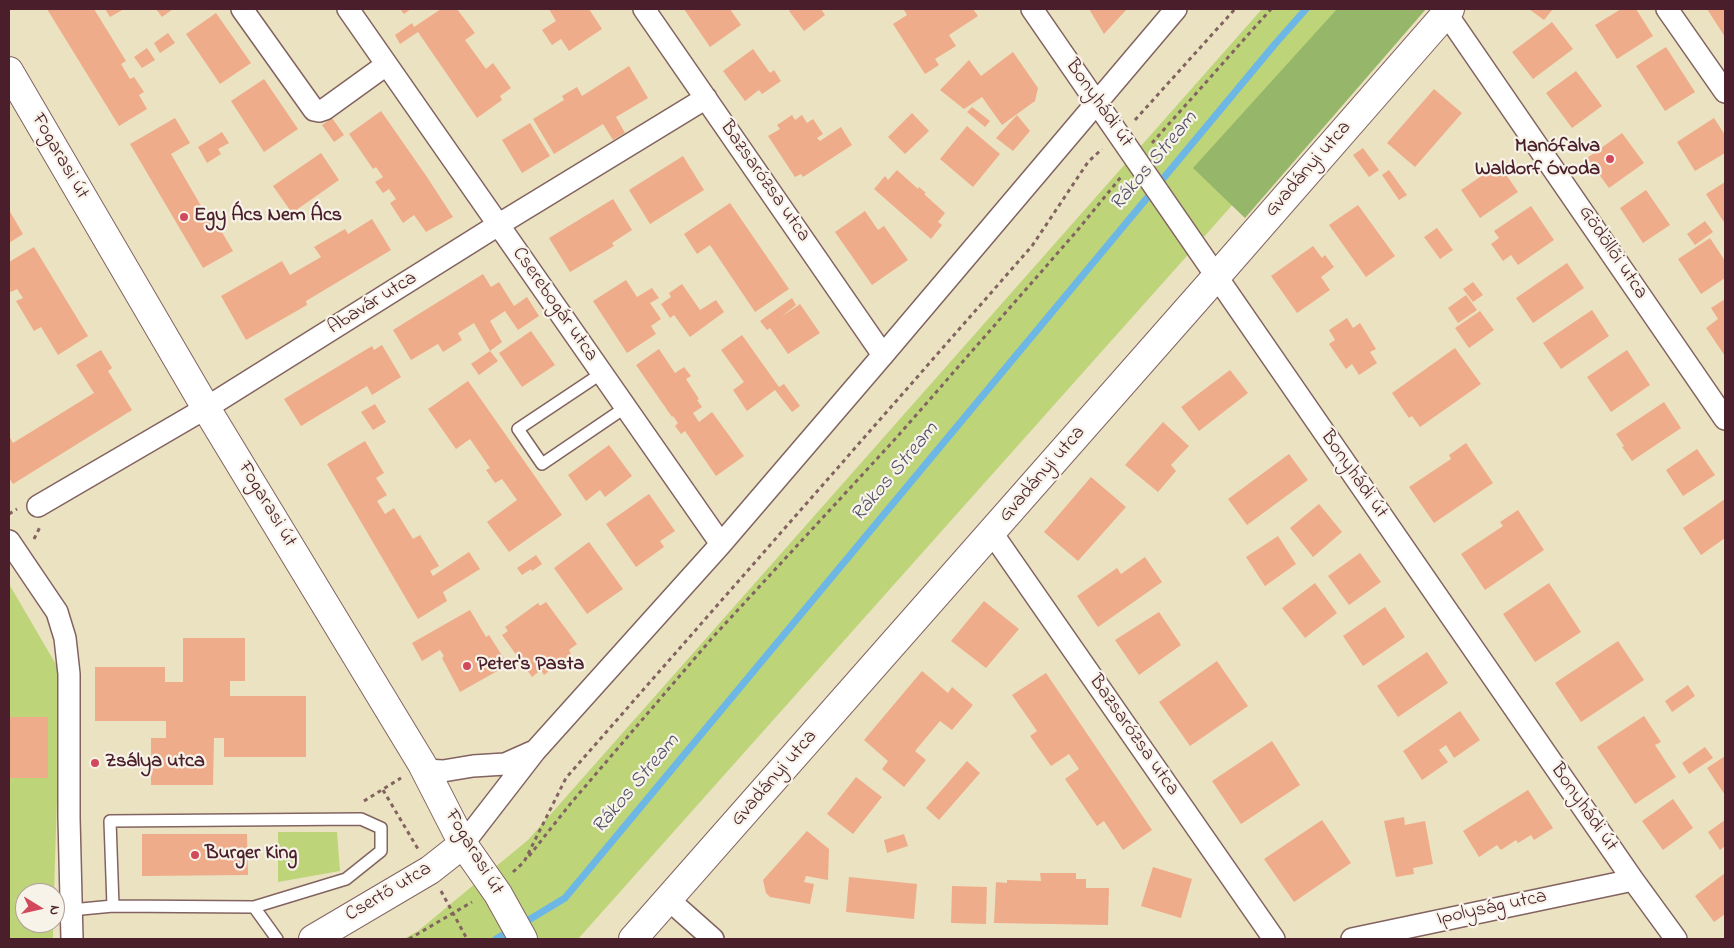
<!DOCTYPE html>
<html>
<head>
<meta charset="utf-8">
<style>
	body { margin:0 }
	#map { position:relative; width:1734px; height:948px; overflow:hidden; background:#ebe2c1; font-family:"Indie Flower",sans-serif }
	canvas { display:block }
	.frame { position:absolute; inset:0; border:10px solid #4a1f2b; pointer-events:none }
	.north { position:absolute; left:15px; top:883px; width:50px; height:50px; box-sizing:border-box; background:#f7f3e8; border:1px solid #b29e9c; border-radius:50%; rotate:99deg; font-size:14px; font-weight:700; line-height:20px; text-align:center; color:#4a1f2b }
	.north::after { content:''; display:block; margin:auto; width:18px; height:22px; background:#d1495b; clip-path:polygon(50% 0,100% 100%,50% 72%,0 100%) }
</style>
</head>
<body>
<div id="map">
<canvas width="1734" height="948"></canvas>
<div class="frame"></div>
<div class="north">N</div>
</div>
<script>
const context = document.querySelector('canvas').getContext('2d');
context.lineJoin = 'round';
function fillPath(path, color) { context.fillStyle = color; context.fill(path, 'evenodd'); }
function strokePath(path, color, width, dash) { context.strokeStyle = color; context.lineWidth = width; context.lineCap = dash ? 'butt' : 'round'; context.setLineDash(dash || []); context.stroke(path); }
function drawText(font, color, halo, rows, align = 'center') {
  context.font = font + ' "Indie Flower",sans-serif'; context.lineWidth = 4.5; context.setLineDash([]); context.textBaseline = 'middle'; context.strokeStyle = halo; context.fillStyle = color; for (const [text, x, y, turn = 0] of rows) {
    context.save(); context.translate(x, y); context.rotate((+turn || 0) * Math.PI / 180); context.textAlign = isNaN(turn) ? turn : align; if (halo) context.strokeText(text, 0, 0); context.fillText(text, 0, 0); context.restore();
  }
}
const green = new Path2D(`
	M1262,9H1407L578,939H404L418,931L528,840Z
	M9,584L61,673L54,893H25V923H53V939H9Z
	M278,832H337L340,871L278,882Z`);
const forest = new Path2D(`
	M1337,9H1426L1245,218L1193,168Z`);
const stream = new Path2D(`
	M522,924L565,898L1275,44L1306,9
	M496,939L513,929`);
const building = new Path2D(`
	M47,9H94L126,61L121,64L130,79L134,77L144,92L139,95L147,109L119,126Z
	M105,9H124L110,17Z
	M156,9H173L162,17Z
	M400,9H411L404,14Z
	M441,9H457L475,33L465,40L486,69L493,63L511,88L500,96L502,100L477,118L418,32L400,44L395,35L412,23L414,27Z
	M549,9H589L602,29L569,51L561,39L552,45L542,30L556,21Z
	M684,9H730L741,25L710,47Z
	M792,9H821L825,15L804,31L789,11Z
	M906,9H973L978,16L949,35L956,46L935,59L939,65L925,74L893,24L907,15L904,10Z
	M1089,9H1127L1104,34Z
	M1529,9H1553L1544,20Z
	M1621,9H1636L1653,36L1617,59L1595,25Z
	M1707,9H1725V37Z
	M216,13L251,63L220,84L186,34Z
	M1552,22L1573,49L1533,79L1512,52Z
	M168,33L175,43L160,53L154,43Z
	M1666,47L1695,92L1665,111L1636,66Z
	M147,48L155,60L142,68L134,57Z
	M753,49L770,73L774,70L781,81L762,94L759,90L745,101L723,71Z
	M1013,52L1038,88L1035,101L1002,125L982,97L964,109L940,90L969,60L981,76Z
	M629,66L648,98L616,117L625,133L613,140L603,124L554,154L533,119L564,100L562,96L577,87L582,96Z
	M1576,71L1602,106L1572,128L1546,93Z
	M264,79L298,129L264,152L231,101Z
	M1434,89L1462,113L1415,167L1387,143Z
	M972,107L990,121L985,127L967,112Z
	M381,111L427,177L453,217L426,232L414,215L403,223L390,203L396,199L389,189L383,193L375,182L383,177L376,167L373,169L349,134Z
	M912,113L929,131L905,154L888,137Z
	M792,115L795,120L802,115L807,123L813,119L823,134L817,138L820,141L841,127L852,145L803,177L801,174L795,177L768,136L780,129L777,125Z
	M1017,115L1030,131L1013,151L996,138Z
	M175,118L190,143L171,154L215,230L219,227L233,251L203,268L130,144Z
	M332,118L344,135L334,142L322,125Z
	M1714,118L1725,135V153L1695,171L1677,142Z
	M530,123L550,156L522,173L502,140Z
	M967,126L1000,154L973,187L940,159Z
	M222,132L229,143L218,149L221,154L207,163L198,147Z
	M1622,133L1644,163L1609,188L1587,158Z
	M1363,148L1379,170L1369,177L1353,155Z
	M321,153L339,180L292,213L273,186Z
	M683,156L704,190L650,224L629,190Z
	M1499,164L1518,192L1480,218L1461,190Z
	M897,170L918,189L919,187L926,193L924,194L945,213L938,222L942,225L931,239L874,189L885,176L888,180Z
	M1389,170L1407,195L1399,200L1382,175Z
	M1725,182V224L1706,194Z
	M1646,190L1670,225L1643,243L1620,208Z
	M613,199L632,230L612,243L614,246L570,272L549,238Z
	M730,203L789,289L755,312L710,245L697,254L684,234Z
	M1358,205L1395,256L1366,277L1329,225Z
	M1531,206L1554,240L1518,265L1511,255L1503,261L1491,244L1499,238L1494,231Z
	M9,210L23,234L9,243Z
	M865,211L878,230L884,226L908,260L872,285L835,232Z
	M372,219L391,250L306,301L307,305L246,340L221,296L282,261L290,275L321,257L314,247L345,229L348,234Z
	M1705,221L1713,232L1695,245L1687,234Z
	M1437,228L1453,250L1440,259L1424,237Z
	M1710,238L1725,261V278L1701,294L1678,259Z
	M1313,246L1322,258L1325,255L1334,267L1321,277L1330,290L1297,313L1271,276Z
	M34,247L88,336L58,355L41,327L34,331L16,301L23,298L17,289L11,292L9,289V262Z
	M1567,263L1584,288L1533,323L1516,298Z
	M483,274L491,287L499,282L514,306L527,297L539,316L518,330L505,311L490,321L502,342L490,351L474,323L458,333L462,340L443,352L438,344L411,360L393,330Z
	M626,280L637,297L652,288L659,298L650,303L661,319L651,326L656,334L627,353L593,301Z
	M1473,282L1483,295L1473,302L1463,289Z
	M682,284L700,310L716,300L724,312L690,337L674,315L670,318L661,304L671,297L669,293Z
	M1466,295L1477,310L1458,323L1448,308Z
	M792,298L796,305L781,317L800,304L820,333L788,354L770,328L767,330L760,321Z
	M1725,299V356L1706,328L1718,319L1711,308Z
	M1592,310L1609,336L1561,369L1543,343Z
	M1480,311L1494,330L1469,348L1455,328Z
	M1347,318L1353,328L1360,323L1376,349L1370,352L1377,363L1359,375L1352,364L1346,369L1329,344L1335,340L1329,330Z
	M531,331L555,365L522,387L499,353Z
	M742,335L779,387L784,384L800,406L792,412L775,390L747,411L733,390L744,382L721,350Z
	M382,345L401,377L372,395L367,386L301,426L284,399L372,346L374,350Z
	M1455,348L1481,384L1420,427L1412,416L1409,418L1392,393Z
	M659,349L675,373L684,367L691,376L686,379L699,399L697,400L702,407L693,413L699,422L712,412L744,456L716,476L685,431L681,434L675,426L678,423L673,416L672,417L636,365Z
	M101,350L112,368L108,371L132,410L13,484L9,478V436L13,443L94,393L76,365Z
	M1627,350L1650,385L1611,412L1587,377Z
	M490,351L498,361L479,375L471,364Z
	M1230,370L1248,393L1199,431L1181,407Z
	M468,381L562,515L509,552L487,522L517,500L502,479L495,483L486,470L490,468L470,439L456,449L428,409Z
	M1664,402L1681,428L1632,461L1622,447L1624,446L1616,434Z
	M375,404L386,422L373,430L361,412Z
	M1163,422L1189,446L1171,465L1176,471L1158,492L1125,465Z
	M365,441L384,473L376,478L387,495L377,501L385,514L394,508L413,539L420,535L439,566L430,571L433,576L469,552L480,569L443,592L447,601L418,619L327,464Z
	M1466,443L1493,483L1434,523L1409,487L1451,459L1449,455Z
	M609,445L632,476L605,497L600,490L586,501L568,475Z
	M1697,449L1715,475L1683,496L1666,470Z
	M1289,454L1308,480L1247,525L1228,499Z
	M1091,477L1126,507L1078,561L1044,532Z
	M649,494L675,531L660,541L664,547L636,567L606,524Z
	M1725,499V538L1701,555L1683,528Z
	M1319,504L1342,532L1313,557L1290,528Z
	M1518,510L1544,550L1485,590L1461,554L1503,526L1500,522Z
	M1278,536L1296,564L1265,586L1246,557Z
	M589,542L623,589L587,614L554,568Z
	M1360,553L1381,582L1349,605L1328,576Z
	M536,555L542,564L532,571L531,569L522,575L517,568Z
	M1145,557L1162,582L1098,627L1077,596L1117,568L1121,574Z
	M1315,583L1337,613L1305,638L1282,608Z
	M1549,583L1581,632L1535,662L1503,614Z
	M984,601L1019,629L986,668L951,641Z
	M546,602L577,644L569,650L571,654L544,675L541,670L532,677L502,635L508,631L505,627L538,603L540,606Z
	M1385,607L1405,637L1363,666L1343,636Z
	M470,610L486,637L489,635L508,665L460,692L442,658L444,656L440,650L422,661L412,643Z
	M1159,612L1181,645L1139,675L1115,640Z
	M183,638H245V681H230V696H306V757H224V738H214L213,785H151V738H166V721H95V667H165V682H183Z
	M1618,641L1644,680L1581,722L1555,683Z
	M1427,652L1448,683L1398,717L1377,686Z
	M1217,661L1248,706L1190,746L1159,702Z
	M922,671L948,693L952,687L973,705L952,730L940,721L915,751L926,760L904,787L882,769L888,761L864,740Z
	M1046,673L1152,830L1123,850L1104,821L1097,826L1065,779L1079,769L1069,754L1051,766L1030,736L1037,731L1012,695Z
	M1688,685L1695,696L1672,712L1665,701Z
	M1460,711L1480,740L1454,758L1446,745L1439,750L1448,762L1422,780L1403,751Z
	M1644,716L1661,742L1655,745L1676,777L1635,804L1597,747Z
	M9,717H48V778H9Z
	M1272,741L1300,785L1241,824L1212,781Z
	M1705,747L1713,758L1689,774L1682,763Z
	M1725,756V795L1707,768Z
	M967,761L980,773L939,820L926,808Z
	M856,777L882,797L853,834L827,814Z
	M1528,790L1553,828L1534,840L1531,835L1518,843L1516,840L1501,850L1497,845L1479,857L1463,831Z
	M1673,799L1693,828L1663,850L1642,821Z
	M1404,817L1405,825L1425,821L1433,864L1413,868L1414,874L1396,877L1384,821Z
	M1322,820L1351,863L1294,902L1264,859Z
	M1725,820V846L1720,850L1708,832Z
	M807,831L829,849L828,880L806,876L804,882L814,884L810,904L770,897L766,893L763,880Z
	M142,834H247L248,875L142,876Z
	M904,834L908,846L887,853L884,840Z
	M1153,867L1192,879L1181,918L1141,906Z
	M1040,873H1076V879H1086V888H1109L1108,925L994,923L996,882L1007,883V880L1041,881Z
	M1725,873V914L1714,922L1695,896Z
	M849,877L917,884L914,919L846,912Z
	M952,886L987,887L986,924L951,923Z`);
const path = new Path2D(`
	M1135,120L1235,9
	M1152,143L1271,9
	M9,514L17,509
	M34,539L40,527
	M383,790L418,849
	M364,801L401,778
	M529,856L571,803L713,637L897,437L1076,232L1121,177
	M513,872L524,862L566,778L1032,246L1088,162L1102,149
	M441,891L467,939
	M409,939L472,902`);
const lane = new Path2D(`
	M602,373L518,429L542,464L626,407
	M254,907L277,939
	M71,910L113,906L254,907L346,879L381,851V828L361,819L110,821L113,906`);
const street = new Path2D(`
	M242,9L314,110L319,111L325,109L386,65
	M348,9L721,544
	M644,9L883,355
	M1032,9L1633,880L1676,939
	M1667,9L1725,92
	M1446,13L1725,419
	M38,506L206,408L498,225L706,98
	M992,533L1274,939
	M9,541L57,612L65,638L69,674V818L72,939
	M425,770L443,771L473,766L505,764L532,752
	M463,844L535,751L721,544L883,355L1176,9
	M669,900L713,939
	M1352,939L1633,880`);
const secondary = new Path2D(`
	M9,71L206,408L422,764L463,844L498,894L523,939
	M313,939L430,870L463,844
	M633,939L1216,277L1450,9`);
const markers = [
	[1610,159,5,"#d1495b"],
	[184,217,5,"#d1495b"],
	[467,666,5,"#d1495b"],
	[95,763,5,"#d1495b"],
	[195,855,5,"#d1495b"]
];
const streetNames = [
	["Bonyhádi út",1098,104,55],
	["Fogarasi út",59,157,60],
	["Gvadányi utca",1309,170,-49],
	["Bazsarózsa utca",764,182,55],
	["Gödöllői utca",1612,253,56],
	["Abavár utca",373,304,-32],
	["Cserebogár utca",554,305,55],
	["Gvadányi utca",1043,475,-49],
	["Bonyhádi út",1353,475,55],
	["Fogarasi út",266,505,59],
	["Bazsarózsa utca",1133,736,55],
	["Gvadányi utca",775,779,-49],
	["Bonyhádi út",1583,808,55],
	["Fogarasi út",473,853,59],
	["Csertő utca",389,893,-31],
	["Ipolyság utca",1492,909,-12]
];
const poiNames = [
	["Manófalva",1600,148,"right"],
	["Waldorf Óvoda",1600,171,"right"],
	["Egy Ács Nem Ács",194,217],
	["Peter's Pasta",477,666],
	["Zsálya utca",105,763],
	["Burger King",205,855]
];
const waterNames = [
	["Rákos Stream",1155,162,-50],
	["Rákos Stream",896,473,-50],
	["Rákos Stream",637,785,-50]
];
fillPath(green, '#bdd479');
fillPath(forest, '#96b669');
strokePath(stream, '#6db7e6', 7);
fillPath(building, '#efac8a');
strokePath(lane, '#826360', 14);
strokePath(street, '#826360', 24);
strokePath(secondary, '#826360', 30);
strokePath(path, '#826360', 3, [4, 4]);
strokePath(lane, '#fff', 11);
strokePath(street, '#fff', 21);
strokePath(secondary, '#fff', 28);
for (const [x, y, r, color] of markers) { const dot = new Path2D(); dot.arc(x, y, r, 0, 2 * Math.PI); context.fillStyle = color; context.fill(dot); strokePath(dot, '#f7f3e8', 2); }
drawText('20px', '#4a1f2b', '#f7f3e8', streetNames);
drawText('bold 20px', '#4a1f2b', '#f7f3e8', poiNames, 'left');
drawText('italic 21px', '#56546c', '#f7f3e8', waterNames);
</script>
</body>
</html>
